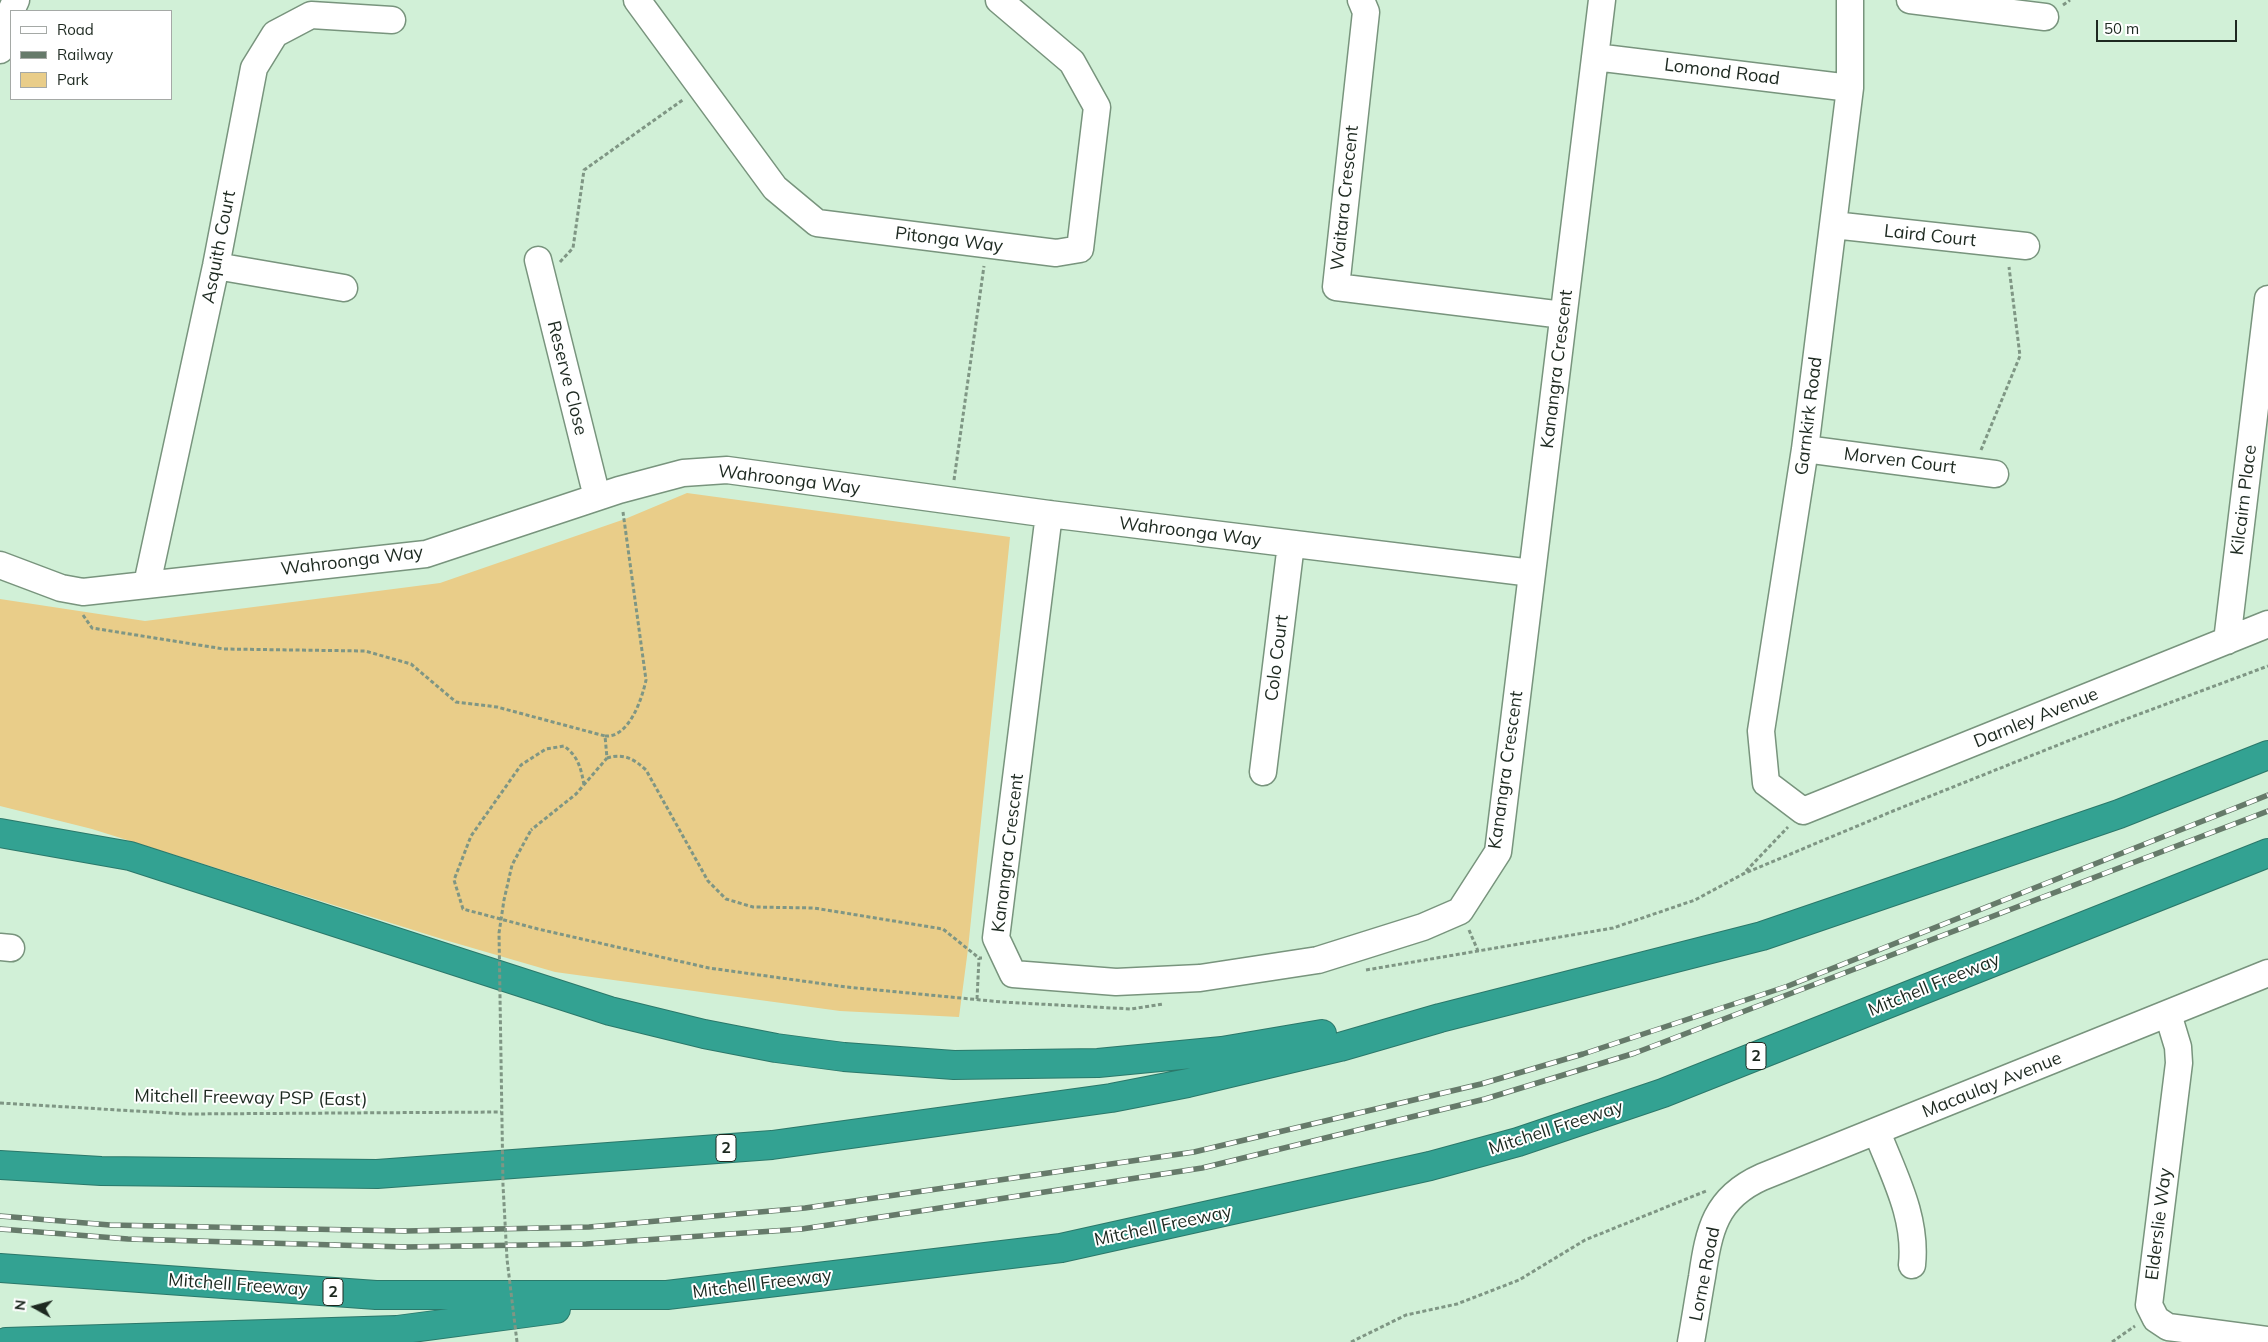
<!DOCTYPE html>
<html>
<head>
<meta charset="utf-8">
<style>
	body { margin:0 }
	#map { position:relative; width:2268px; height:1342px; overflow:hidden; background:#d1f0d7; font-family:Mulish,sans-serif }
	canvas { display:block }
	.legend { position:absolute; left:10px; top:10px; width:162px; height:90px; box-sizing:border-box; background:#fff; border:1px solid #a5a9a6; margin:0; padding:6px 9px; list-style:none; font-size:15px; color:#1d2920 }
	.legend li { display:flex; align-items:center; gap:10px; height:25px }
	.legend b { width:25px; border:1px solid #a5a9a6 }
	.north { position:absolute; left:10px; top:1282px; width:50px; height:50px; -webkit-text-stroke:4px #fff; paint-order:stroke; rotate:277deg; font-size:14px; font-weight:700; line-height:20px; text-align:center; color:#1d2920 }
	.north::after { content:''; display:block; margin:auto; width:18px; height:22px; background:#1d2920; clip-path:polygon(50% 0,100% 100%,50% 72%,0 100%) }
	.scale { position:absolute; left:2096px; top:20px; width:141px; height:22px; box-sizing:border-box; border:2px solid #1d2920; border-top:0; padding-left:6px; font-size:15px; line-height:18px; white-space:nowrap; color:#1d2920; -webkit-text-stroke:4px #fff; paint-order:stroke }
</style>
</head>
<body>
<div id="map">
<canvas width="2268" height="1342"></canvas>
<ul class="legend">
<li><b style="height:6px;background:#fff"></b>Road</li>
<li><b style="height:6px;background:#667a6a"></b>Railway</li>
<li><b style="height:14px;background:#e9cd89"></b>Park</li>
</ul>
<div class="north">N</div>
<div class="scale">50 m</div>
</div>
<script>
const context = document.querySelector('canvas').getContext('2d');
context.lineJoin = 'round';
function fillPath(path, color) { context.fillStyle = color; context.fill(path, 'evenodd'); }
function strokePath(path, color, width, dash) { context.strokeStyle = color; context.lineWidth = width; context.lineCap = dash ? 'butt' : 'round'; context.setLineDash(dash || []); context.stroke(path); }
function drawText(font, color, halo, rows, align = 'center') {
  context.font = font + ' Mulish,sans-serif'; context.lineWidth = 4; context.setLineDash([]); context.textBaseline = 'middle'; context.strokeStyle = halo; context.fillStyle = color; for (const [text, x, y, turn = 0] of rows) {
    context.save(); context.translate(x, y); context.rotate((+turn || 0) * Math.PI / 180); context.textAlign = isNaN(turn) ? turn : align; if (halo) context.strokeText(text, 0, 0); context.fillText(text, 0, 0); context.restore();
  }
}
const green = new Path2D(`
	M687,493L1010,537L968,949L959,1017L840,1011L555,972L445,940L92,829L0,806V599L145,621L440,583L625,519Z`);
const path = new Path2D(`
	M2063,5L2070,0
	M560,262L573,248L584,170L684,99
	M1981,450L2020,356L2009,267
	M954,480L984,266
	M83,615L92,628L224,649L365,651L411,664L456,702L497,707L605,736L607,758L576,794L531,830
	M605,736C629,738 642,699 646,680L623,512
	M607,758C624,753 634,759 646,770L708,881L726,899L753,907L814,908L943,929L979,958H982
	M584,785C581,768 578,756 564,746L546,749L521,765L471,836L454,880L463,909L538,929L709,968L846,987L1002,1002L1131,1009L1163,1004
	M1746,871L1788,827
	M1469,930L1478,951
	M1366,970L1613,928L1695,900L1743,874L1893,811L2078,737L2268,666
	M977,999L979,958
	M0,1103L186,1114L501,1112
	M1351,1342L1406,1315L1457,1304L1519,1280L1585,1240L1706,1191
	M2112,1342L2135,1326`);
const minor = new Path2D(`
	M637,0L775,188L817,223L1056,253L1080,249L1097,107L1072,62L999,0
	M1361,0L1366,12L1336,287L1563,315
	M1850,0V88L1805,449L1761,731L1766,783L1803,811L2268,624
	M1910,0L2045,17
	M0,50L5,24L16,0
	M1595,57L1850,88
	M1833,225L2026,246
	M538,260L597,497
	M216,266L344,288
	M1805,449L1995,474
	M1049,514L996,938L1013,974L1116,982L1200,978L1318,960L1423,927L1460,911L1498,852L1602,0
	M0,565L61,588L83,592L426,554L619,490L683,473L727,470L1049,514L1532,573
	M147,584L216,266L254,68L275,34L311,15L392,20
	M2227,641L2268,299
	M1263,772L1291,544
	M0,947L11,948
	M2168,1014L2178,1047L2179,1063L2149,1305L2156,1319L2168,1327L2268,1340
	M1877,1132C1894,1176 1917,1217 1912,1265
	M1691,1342C1695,1320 1698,1299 1702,1277C1709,1230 1715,1198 1762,1177L2268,973`);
const highway = new Path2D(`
	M0,833L130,856L610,1011L704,1034L776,1048L844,1057L954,1065L1098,1063L1222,1051L1322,1034
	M0,1165L101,1171L377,1174L772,1145L1111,1098L1188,1083L1340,1047L1440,1018L1762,936L2119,814L2268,755
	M0,1268L376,1295H667L1061,1248L1430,1166L1518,1142L1663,1093L2268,853
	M6,1342L397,1330L556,1309`);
const rail = new Path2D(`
	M0,1216L110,1225L405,1231L589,1227L805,1208L1194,1152L1481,1084L1583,1054L1788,986L2268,795
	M0,1229L128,1239L405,1247L586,1244L802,1229L1202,1168L1485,1099L1635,1053L2268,811`);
const pathBridge = new Path2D(`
	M517,1342L507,1259L503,1185L499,933L504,900L512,865L531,830`);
const shields = [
	[1756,1056,20],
	[726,1148,20],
	[333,1292,20]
];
const shieldNames = [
	["2",1756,1056],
	["2",726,1148],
	["2",333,1292]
];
const streetNames = [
	["Lomond Road",1722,72,7],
	["Waitara Crescent",1345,198,-84],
	["Laird Court",1930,236,6],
	["Pitonga Way",949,240,7],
	["Asquith Court",219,247,-79],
	["Kanangra Crescent",1557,369,-83],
	["Reserve Close",567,378,76],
	["Garnkirk Road",1809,416,-83],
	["Morven Court",1900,461,7],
	["Wahroonga Way",789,480,7],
	["Kilcairn Place",2244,500,-83],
	["Wahroonga Way",1190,532,7],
	["Wahroonga Way",352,561,-7],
	["Colo Court",1277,658,-83],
	["Darnley Avenue",2036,718,-22],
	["Kanangra Crescent",1506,770,-82],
	["Kanangra Crescent",1008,853,-83],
	["Mitchell Freeway",1934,985,-22],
	["Macaulay Avenue",1992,1085,-22],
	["Mitchell Freeway PSP (East)",251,1098,1],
	["Mitchell Freeway",1556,1128,-18],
	["Elderslie Way",2159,1224,-83],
	["Mitchell Freeway",1163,1226,-12],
	["Lorne Road",1705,1274,-79],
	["Mitchell Freeway",762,1284,-7],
	["Mitchell Freeway",238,1285,4]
];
fillPath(green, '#e9cd89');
strokePath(minor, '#78947d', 29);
strokePath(highway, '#2b786a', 30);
strokePath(path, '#7f9684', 3, [4, 2.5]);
strokePath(minor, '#fff', 26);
strokePath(highway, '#33a292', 28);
strokePath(rail, '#667a6a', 5.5);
strokePath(rail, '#fff', 4, [11]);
strokePath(pathBridge, '#7f9684', 3, [4, 2.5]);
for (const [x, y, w] of shields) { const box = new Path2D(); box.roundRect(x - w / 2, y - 13.5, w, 27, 4); context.fillStyle = '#fff'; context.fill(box); strokePath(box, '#1d2920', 1); }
drawText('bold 16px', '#1d2920', null, shieldNames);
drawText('18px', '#1d2920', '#fff', streetNames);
</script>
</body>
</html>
